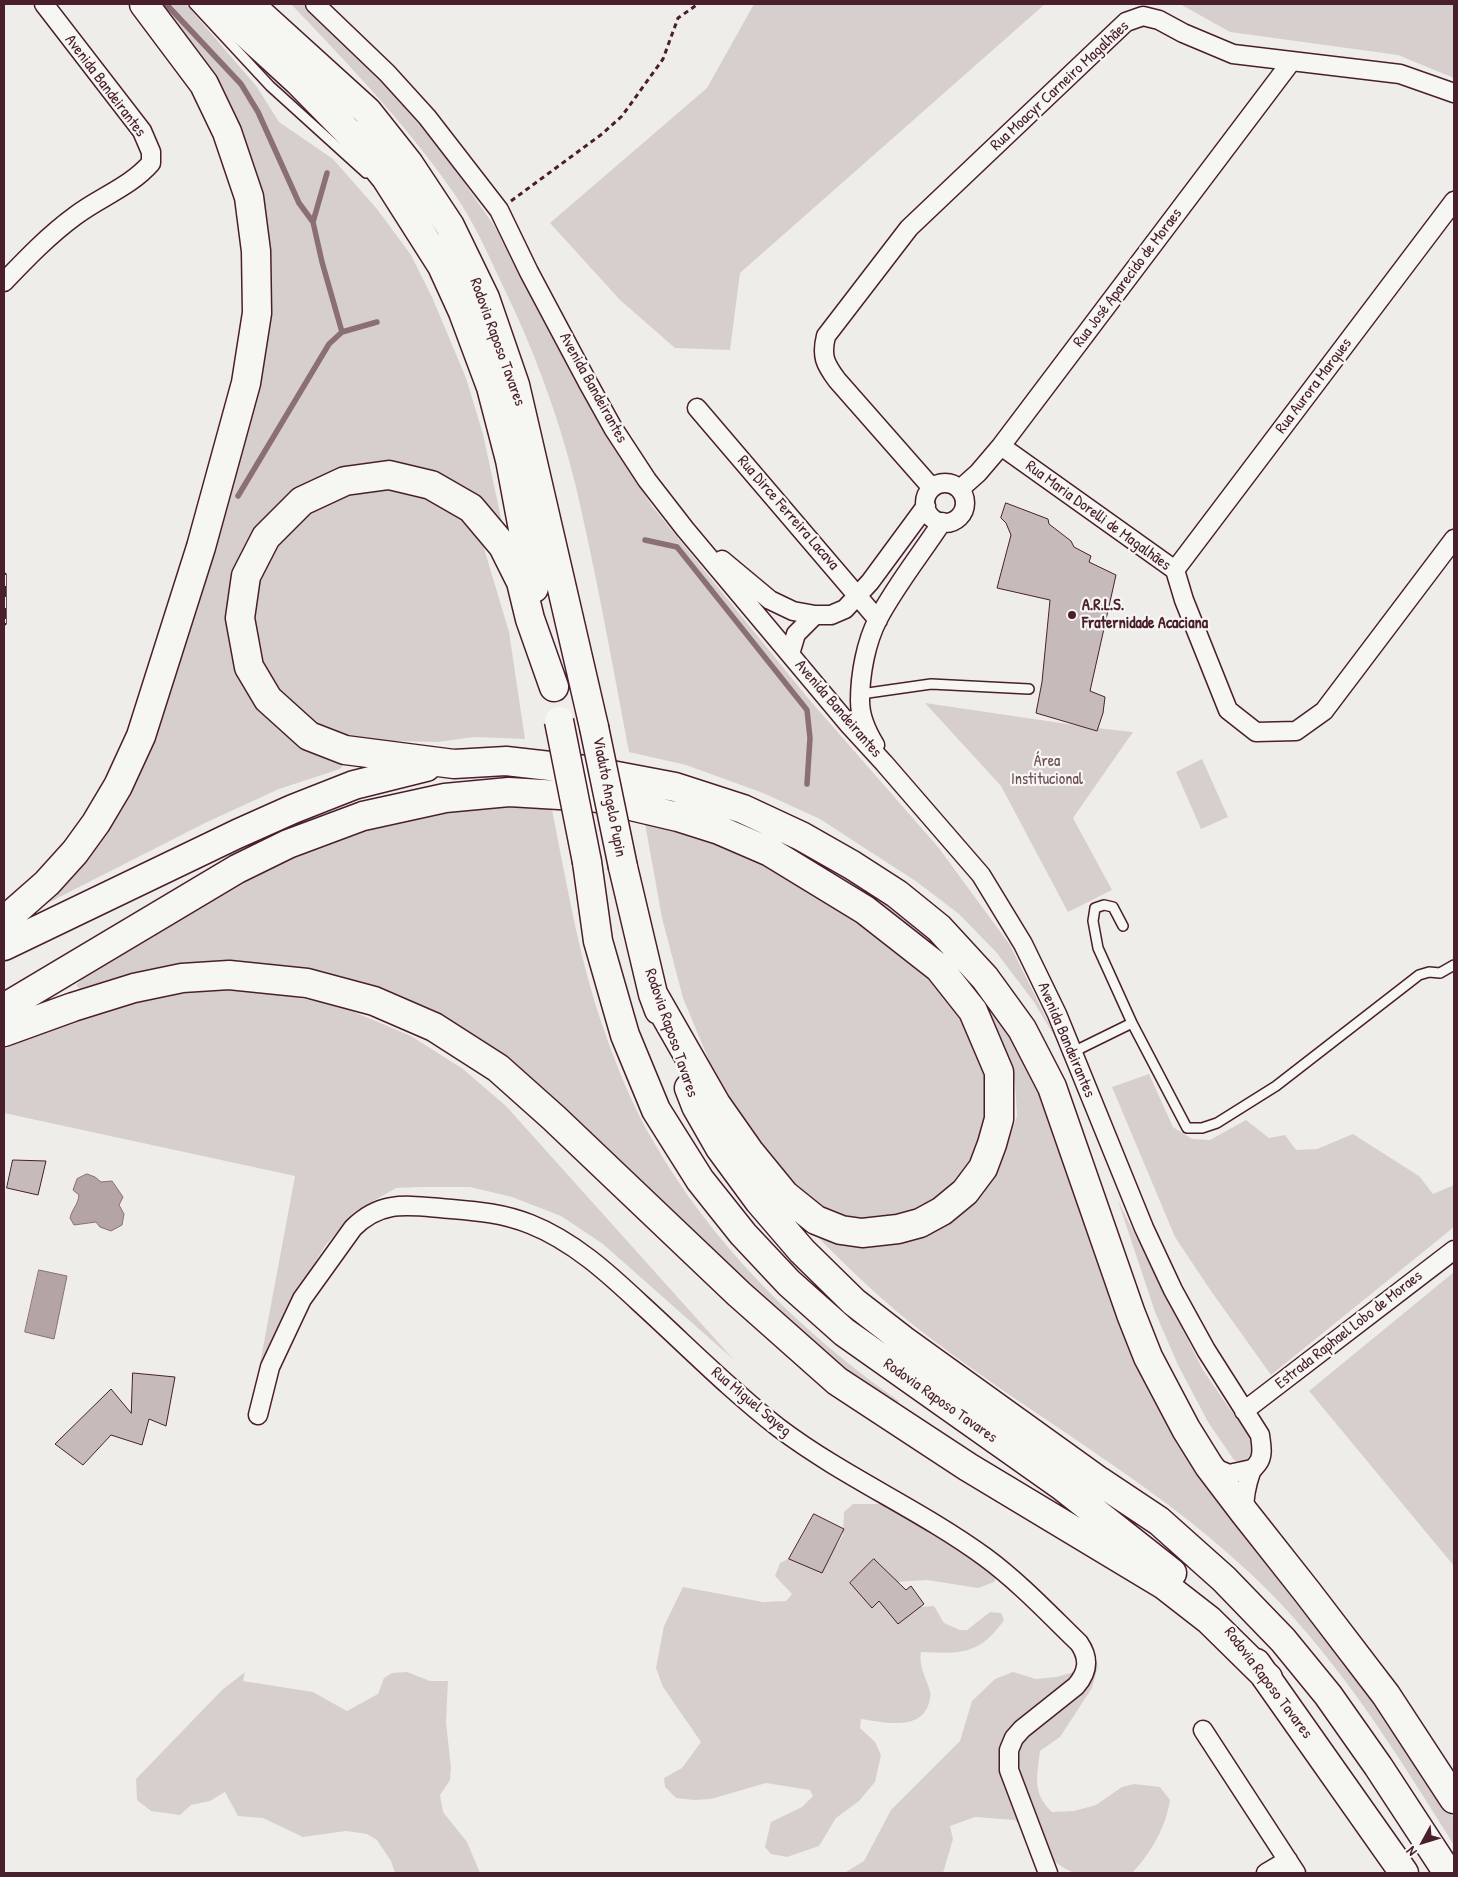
<!DOCTYPE html>
<html>
<head>
<meta charset="utf-8">
<style>
	body { margin:0 }
	#map { position:relative; width:1458px; height:1877px; overflow:hidden; background:#efedea; font-family:"Patrick Hand",sans-serif }
	canvas { display:block }
	.frame { position:absolute; inset:0; border:5px solid #4a1f2b; pointer-events:none }
	.north { position:absolute; left:1398px; top:1817px; width:50px; height:50px; -webkit-text-stroke:4px #f6f6f2; paint-order:stroke; rotate:231deg; font-size:14px; font-weight:700; line-height:20px; text-align:center; color:#4a1f2b }
	.north::after { content:''; display:block; margin:auto; width:18px; height:22px; background:#4a1f2b; clip-path:polygon(50% 0,100% 100%,50% 72%,0 100%) }
</style>
</head>
<body>
<div id="map">
<canvas width="1458" height="1877"></canvas>
<div class="frame"></div>
<div class="north">N</div>
</div>
<script>
const context = document.querySelector('canvas').getContext('2d');
context.lineJoin = 'round';
function fillPath(path, color) { context.fillStyle = color; context.fill(path, 'evenodd'); }
function strokePath(path, color, width, dash) { context.strokeStyle = color; context.lineWidth = width; context.lineCap = dash ? 'butt' : 'round'; context.setLineDash(dash || []); context.stroke(path); }
function drawText(font, color, halo, rows, align = 'center') {
  context.font = font + ' "Patrick Hand",sans-serif'; context.lineWidth = 4.5; context.setLineDash([]); context.textBaseline = 'middle'; context.strokeStyle = halo; context.fillStyle = color; for (const [text, x, y, turn = 0] of rows) {
    context.save(); context.translate(x, y); context.rotate((+turn || 0) * Math.PI / 180); context.textAlign = isNaN(turn) ? turn : align; if (halo) context.strokeText(text, 0, 0); context.fillText(text, 0, 0); context.restore();
  }
}
const green = new Path2D(`
	M155,4H186L257,87L279,122L333,159L377,209L411,255L432,297L466,378L483,434L504,532L486,508L456,483L429,472L401,466L263,528L234,644L303,747L329,758L345,763L340,769L279,789L205,823L32,911L88,852L226,481L260,214Z
	M291,4H302L360,60L403,104L454,168L495,227L537,309L611,443L652,506L807,697L938,847L1010,945L1058,1042L1034,1002L996,952L959,914L917,882L820,819L763,793L686,765L629,752C612,662 596,572 575,483C558,414 532,345 501,282C487,252 473,220 453,192C406,124 348,64 291,4Z
	M754,4H1045L740,273L730,350L675,348L620,300L550,223L707,88Z
	M1180,4H1454V78L1398,55L1230,32Z
	M380,484L450,504L478,528L509,632L525,739L474,737L438,742L348,740L318,728L288,703L268,676L255,643L251,607L258,573L274,540L301,514L336,494Z
	M925,703L1088,727L1133,732L1073,818L1112,890L1068,912L1001,786Z
	M1202,759L1228,817L1201,829L1176,772Z
	M646,786L722,807L883,895L964,965L1029,1060L1136,1348L1375,1696L1445,1803L1454,1819V1845C1394,1749 1334,1652 1251,1574C1148,1477 1022,1411 912,1324C875,1294 842,1262 809,1228L966,1206L992,1180L1006,1149L1017,1116L1015,1082L1003,1048L940,957L648,803Z
	M550,800C564,868 575,937 595,1003C609,1047 629,1100 652,1139C710,1242 802,1334 899,1401L895,1405L854,1378L797,1334L572,1120L316,974L84,990L80,989L76,985L82,979L239,878L340,833L454,805Z
	M644,818L710,836L842,905L915,962L958,1010L985,1062L991,1117L974,1166L927,1208L864,1223L836,1216L806,1198L782,1173L745,1124L710,1063L683,998L662,918Z
	M224,989L268,992L340,1006L411,1036L463,1069L506,1106L734,1360L603,1244L561,1216L512,1197L470,1187H419L396,1188L354,1212L325,1246L292,1300L259,1369L295,1176L4,1113V1049L94,1011L157,996Z
	M1149,1074L1173,1127L1192,1139L1210,1140L1246,1120L1269,1138L1285,1135L1296,1150L1317,1149L1353,1134L1419,1176L1433,1194L1454,1185V1227L1271,1375L1211,1291L1175,1237L1112,1087Z
	M1118,1201L1203,1370L1229,1408L1249,1433L1254,1446L1253,1454L1247,1461L1242,1463L1234,1460L1208,1422L1178,1365L1155,1312Z
	M1454,1272V1566L1309,1391Z
	M853,1504H903L999,1572L994,1582L978,1588L927,1580L896,1582L918,1607L934,1606L944,1623L960,1630H967L990,1612L1001,1613L1004,1620C980,1655 960,1654 921,1652C918,1666 927,1679 930,1692C931,1696 930,1699 929,1703C921,1732 882,1722 861,1719L860,1728L875,1742L881,1755L875,1782L859,1801L836,1818L819,1846L787,1857L771,1854L765,1847L771,1822L802,1807L813,1796L810,1790L766,1783L711,1799L694,1800L676,1798L665,1787L664,1778L682,1768L701,1742L663,1687L656,1668L664,1626L683,1587L763,1602L786,1601L792,1594L775,1576L780,1563L799,1553L825,1552L836,1547L843,1535L844,1512Z
	M1094,1658L1098,1666L1092,1688L1060,1737L1040,1751C1037,1777 1032,1793 1052,1812L1074,1811L1096,1805L1122,1787L1134,1784L1160,1787L1170,1800C1166,1827 1151,1853 1132,1873H1075C1050,1864 1032,1839 1015,1820L975,1817L950,1826L953,1839L943,1873H844L864,1861L891,1810L960,1741L972,1701L995,1679L1013,1672L1036,1679L1056,1677L1074,1672Z
	M245,1672L243,1681L313,1692L347,1711L378,1694L384,1678L392,1673L407,1672L430,1681H448L446,1722L451,1768L450,1780L440,1795L443,1812L467,1842L480,1873H395L391,1861L377,1840L367,1834L346,1831L303,1837L263,1818L238,1816L225,1792L210,1801L191,1805L180,1815L151,1811L137,1800L136,1779L222,1690Z`);
const water = new Path2D(`
	M87,1174L95,1177L101,1182L112,1181L123,1197L119,1205L124,1214L122,1225L111,1231L100,1227L96,1222L74,1225L70,1218C72,1209 78,1205 79,1195L73,1190L77,1179Z
	M39,1270L67,1276L54,1339L25,1332Z`);
const stream = new Path2D(`
	M166,4L241,84L258,112L299,203L313,222L322,262L342,332
	M313,222L327,173
	M238,496L329,344L342,332L377,322
	M645,540L677,547L807,710L810,738L807,784`);
const building = new Path2D(`
	M1006,503L1048,519L1049,524L1071,541L1074,547L1091,556L1089,562L1116,575L1090,691L1105,697L1103,713L1097,731L1036,713L1042,682L1050,600L997,588L1011,535L1006,523L1001,518Z
	M13,1160L46,1161L38,1195L7,1188Z
	M133,1373L175,1377L166,1426L149,1419L142,1445L111,1435L83,1465L55,1444L111,1389L131,1413Z
	M814,1514L844,1529L822,1573L789,1559Z
	M874,1559L906,1590L911,1586L924,1604L898,1624L879,1601L872,1608L850,1583Z`);
const path = new Path2D(`
	M511,201L602,134L622,116L663,59L678,18L698,4`);
const service = new Path2D(`
	M194,4L270,86L366,173
	M861,694L931,684L1029,689
	M1123,926L1113,907L1104,905L1095,908L1093,921L1098,948L1132,1023L1187,1128H1202L1217,1123L1276,1086L1419,975L1429,972L1440,973L1454,965
	M1073,1052L1132,1023`);
const minor = new Path2D(`
	M315,4L387,73L427,117L499,210L529,272L588,383L613,428L647,480L685,529L850,726L884,763L981,875L1023,944L1057,1014L1144,1228L1173,1290L1206,1350L1260,1435C1261,1444 1264,1455 1258,1463C1256,1466 1253,1468 1251,1472C1246,1486 1244,1498 1244,1512
	M4,282C26,259 49,235 75,216C100,197 130,187 151,163V152L142,131L44,4
	M697,408L878,620
	M1001,446L1175,570L1184,600L1228,710L1256,732L1296,731L1324,711L1454,539
	M925 503a20 20 0 1 1 40 0a20 20 0 1 1-40 0Z
	M932,488L837,380C825,364 821,356 826,336L909,228L1126,22L1143,16L1159,20L1183,33L1233,54L1400,74L1454,93
	M960,489L978,473L1001,446L1291,62
	M722,560L770,600L793,611L815,615H831L845,609L870,582L926,506
	M1175,570L1454,201
	M790,654L796,634L815,615
	M875,745C867,732 860,716 860,701C860,674 866,642 878,619C896,585 921,554 942,522
	M1244,1411L1454,1250
	M258,1415L270,1367L302,1299L353,1228C380,1201 405,1205 440,1208C473,1211 499,1212 530,1224C573,1241 608,1273 641,1304C686,1345 730,1390 779,1428C844,1477 919,1509 985,1557C1019,1582 1049,1614 1079,1643C1090,1659 1088,1672 1076,1686L1022,1729L1014,1738L1009,1750V1770L1048,1873
	M1210,1466L1229,1474L1252,1469
	M1203,1730L1296,1873
	M1266,1873L1288,1860`);
const motorway = new Path2D(`
	M214,4L298,81L350,134L386,178L442,266L463,312L491,387L510,460L534,588
	M249,4L367,111L409,164L450,226L485,298L515,385L594,727
	M554,687L530,619L521,582L503,546L471,508L431,485L389,475L345,481L302,501L266,537L246,576L240,618L249,667L268,699L309,736L345,750L454,764L506,761L585,770L675,787L743,809L801,836L852,865L897,894L939,928L985,978L1022,1029L1052,1087L1131,1314L1148,1357L1186,1429L1209,1466L1244,1512L1308,1593L1386,1695L1454,1799
	M587,862L598,941L625,1035L656,1110L700,1180L743,1234L789,1283L844,1332L1062,1486L1172,1573
	M623,867L653,994L659,1010
	M4,921L47,883L75,852L96,823L118,786L141,736L201,547L246,383L257,313L256,251L249,197L227,132L204,84L144,4
	M4,946L237,834L293,809L354,785L426,767
	M4,1008L237,869L288,844L363,816L445,798L509,792L593,797L678,817L719,830L770,852L865,910L939,968L973,1011L999,1072V1119L992,1144L983,1168L965,1192L942,1211L920,1223L898,1229L862,1233L841,1230L816,1220L785,1195L749,1151L716,1104L653,994
	M4,1032L73,1007L134,988L182,978L229,975L307,983L374,1001L434,1027L498,1068L554,1118L739,1294L837,1381L968,1467L1164,1585L1209,1620L1268,1678
	M689,1088L696,1106L720,1148L759,1201L802,1251L854,1302L903,1340L1099,1481L1159,1521L1224,1579L1283,1640L1328,1695L1378,1766L1448,1873
	M1256,1663L1404,1873`);
const rail = new Path2D(`
	M4,575V623`);
const motorwayBridge = new Path2D(`
	M559,721L587,862
	M594,727L623,867`);
const markers = [
	[1072,615,5,"#4a1f2b"]
];
const streetNames = [
	["Avenida Bandeirantes",105,86,53],
	["Rua Moacyr Carneiro Magalhães",1060,86,-43],
	["Rua José Aparecido de Moraes",1128,278,-53],
	["Rodovia Raposo Tavares",497,342,70],
	["Rua Aurora Marques",1314,386,-53],
	["Avenida Bandeirantes",593,388,61],
	["Rua Dirce Ferreira Lacava",788,513,49],
	["Rua Maria Dorelli de Magalhães",1098,516,36],
	["Avenida Bandeirantes",838,709,49],
	["Viaduto Angelo Pupin",609,797,79],
	["Rodovia Raposo Tavares",671,1033,71],
	["Avenida Bandeirantes",1066,1040,67],
	["Estrada Raphael Lobo de Moraes",1349,1330,-38],
	["Rodovia Raposo Tavares",940,1401,35],
	["Rua Miguel Sayeg",751,1402,40],
	["Rodovia Raposo Tavares",1268,1683,53]
];
const poiNames = [
	["A.R.L.S.",1082,606],
	["Fraternidade Acaciana",1082,624]
];
const parkNames = [
	["Área",1047,762],
	["Institucional",1047,780]
];
fillPath(green, '#d7cfce');
fillPath(water, '#b4a4a5');
strokePath(water, '#8a6f74', 1);
strokePath(stream, '#8a6f74', 5.5);
fillPath(building, '#c6babb');
strokePath(building, '#4a1f2b', 1);
strokePath(service, '#4a1f2b', 12);
strokePath(minor, '#4a1f2b', 21);
strokePath(motorway, '#4a1f2b', 31);
strokePath(path, '#4a1f2b', 3, [5, 4]);
strokePath(service, '#f6f6f2', 9);
strokePath(minor, '#f6f6f2', 18);
strokePath(motorway, '#f6f6f2', 28);
strokePath(rail, '#4a1f2b', 5.5);
strokePath(rail, '#f6f6f2', 4, [11]);
strokePath(motorwayBridge, '#4a1f2b', 31, []);
strokePath(motorwayBridge, '#f6f6f2', 28);
for (const [x, y, r, color] of markers) { const dot = new Path2D(); dot.arc(x, y, r, 0, 2 * Math.PI); context.fillStyle = color; context.fill(dot); strokePath(dot, '#f6f6f2', 2); }
drawText('16px', '#4a1f2b', '#f6f6f2', streetNames);
drawText('bold 16px', '#4a1f2b', '#f6f6f2', poiNames, 'left');
drawText('16px', '#6d4b54', '#f6f6f2', parkNames);
</script>
</body>
</html>
